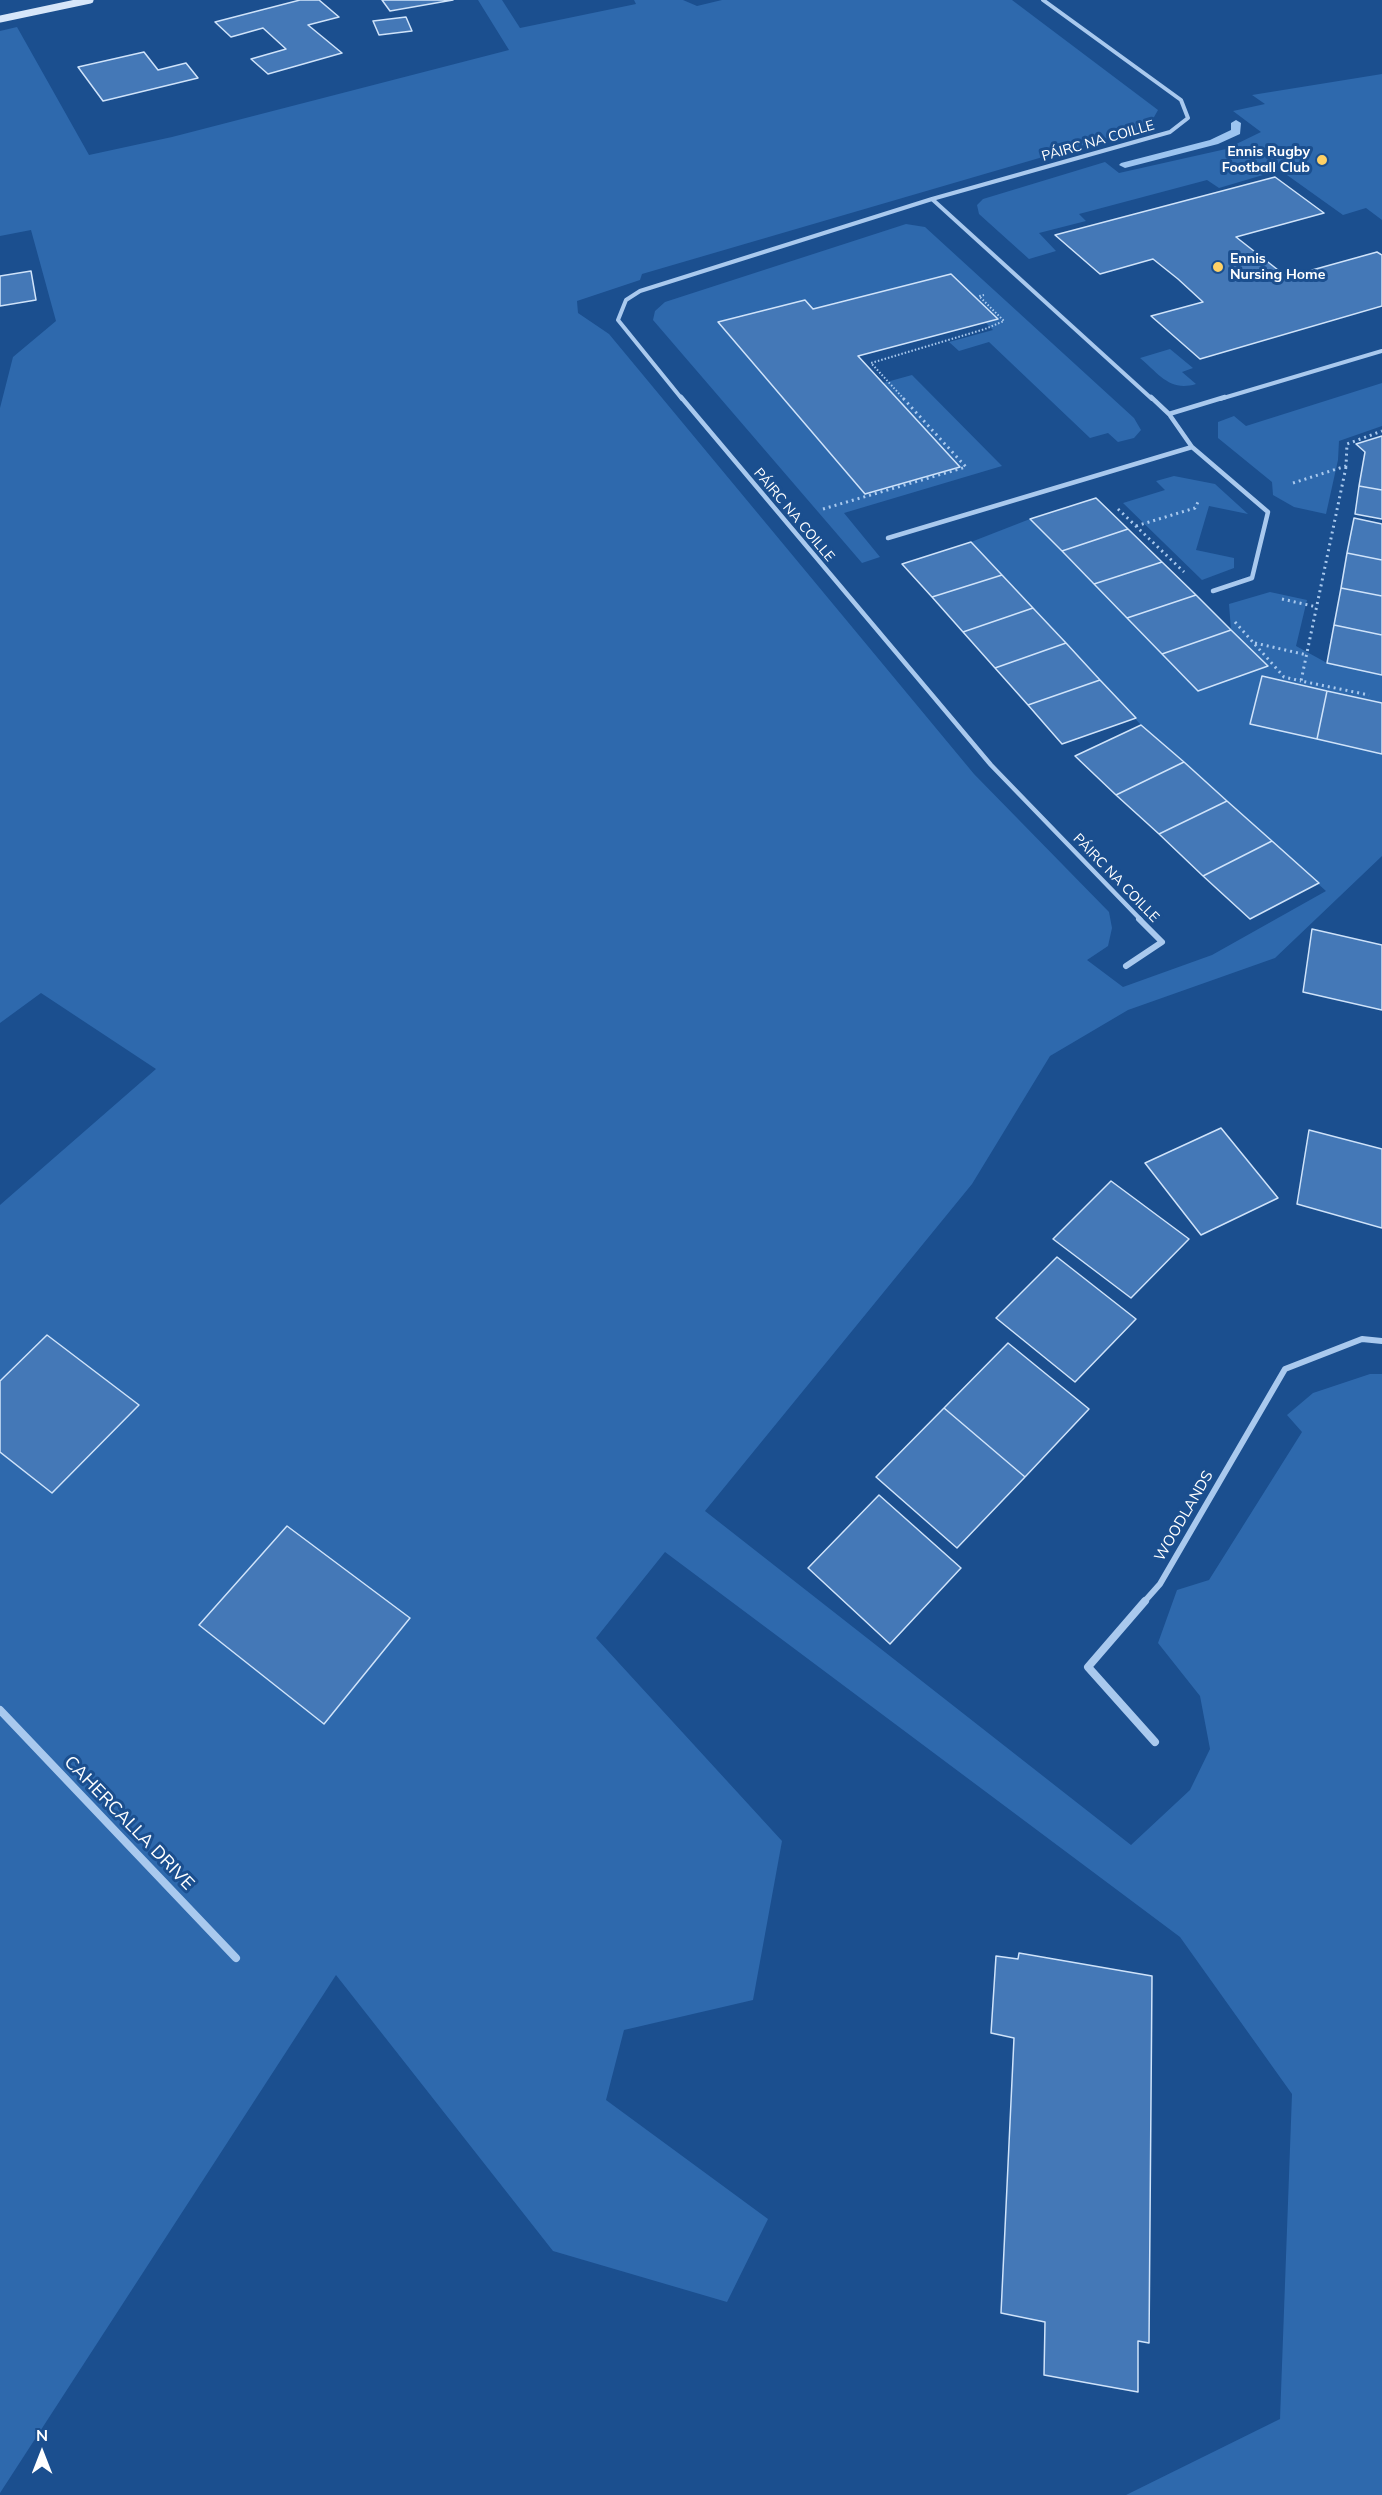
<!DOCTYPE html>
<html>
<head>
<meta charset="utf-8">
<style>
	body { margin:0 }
	#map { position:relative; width:1382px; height:2495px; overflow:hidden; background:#1b4f8f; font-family:Mulish,sans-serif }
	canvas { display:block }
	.north { position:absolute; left:12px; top:2423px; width:60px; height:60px; -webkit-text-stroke:4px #1b4f8f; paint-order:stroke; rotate:0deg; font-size:16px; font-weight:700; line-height:24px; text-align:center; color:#fff }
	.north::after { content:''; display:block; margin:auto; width:21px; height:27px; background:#fff; clip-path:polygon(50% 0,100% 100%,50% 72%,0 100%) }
</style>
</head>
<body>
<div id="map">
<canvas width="1382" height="2495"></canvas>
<div class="north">N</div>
</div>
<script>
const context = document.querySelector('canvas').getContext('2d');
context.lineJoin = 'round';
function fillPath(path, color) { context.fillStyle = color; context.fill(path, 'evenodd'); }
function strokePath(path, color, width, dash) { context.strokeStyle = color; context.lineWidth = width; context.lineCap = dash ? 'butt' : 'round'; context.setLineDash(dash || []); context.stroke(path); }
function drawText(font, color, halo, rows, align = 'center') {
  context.font = font + ' Mulish,sans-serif'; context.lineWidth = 6; context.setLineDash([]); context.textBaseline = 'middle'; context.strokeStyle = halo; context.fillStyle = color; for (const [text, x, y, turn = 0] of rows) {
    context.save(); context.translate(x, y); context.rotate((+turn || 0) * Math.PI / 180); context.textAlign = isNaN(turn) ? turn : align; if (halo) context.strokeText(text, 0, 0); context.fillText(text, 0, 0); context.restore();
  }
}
const green = new Path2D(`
	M478,0H502L520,28L636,4L634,0H683L697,6L722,0H1012L1158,110L1149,126L642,274L640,280L577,301L578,313L609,334L974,774L1109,912L1112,928L1108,946L1087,960L1123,987L1212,955L1326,891L1141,725L971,542L1030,519L1198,691L1268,666L1231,630L1229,604L1270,592L1307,600L1296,646L1327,663L1382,675V703L1262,676L1250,723L1382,754V856L1275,958L1128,1010L1050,1056L972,1184L705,1511L1131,1845L1190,1790L1210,1749L1200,1696L1158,1643L1177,1590L1209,1580L1302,1432L1287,1415L1313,1393L1370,1374H1382V2495H1126L1280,2419L1292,2094L1180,1937L665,1552L596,1638L782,1841L753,2000L624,2030L606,2100L768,2219L727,2302L553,2251L336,1975L0,2493V1205L156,1069L41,993L0,1023V408L13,357L56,321L31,230L0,236V31L17,27L89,155L172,137L509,50Z
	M1382,74V220L1366,208L1343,215L1280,170L1219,188L1207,180L1079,214L1086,221L1039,233L1056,251L1029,259L979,214L977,205L983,199L1105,162L1119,173L1226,149L1261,132L1233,111L1265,104L1252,95Z
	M906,224L925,227L1134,418L1141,430L1134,438L1118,442L1108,433L1090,438L989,342L959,351L949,342L993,330L985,322L998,319L951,274L813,309L805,300L718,322L865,494L883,383L912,375L1002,466L844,513L880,557L862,563L653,320L655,311L665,302Z
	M1170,349L1193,368L1182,372L1196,384C1170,392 1159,374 1140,358Z
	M1382,383V426L1339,441L1338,460L1326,514L1294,507L1273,495L1272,482L1218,438V422L1234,416L1246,426Z
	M1174,476L1215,484L1248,514L1209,506L1196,550L1234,558V568L1202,580L1123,503L1165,490L1156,481Z`);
const stream = new Path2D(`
	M1236,120L1241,123L1240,134L1218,144L1125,168L1119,165L1121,163L1210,140L1231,130V123Z`);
const building = new Path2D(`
	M300,0H319L339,17L308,25L342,53L268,74L251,59L286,49L263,28L231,37L215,22Z
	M382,0H453L390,11Z
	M406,17L412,31L379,35L373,21Z
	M144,52L158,70L186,63L198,78L103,101L78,67Z
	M1275,177L1324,213L1236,237L1287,277L1377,252L1382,255V306L1200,359L1151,316L1203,302L1178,279L1153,259L1100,274L1055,235Z
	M31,271L36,300L0,306V276Z
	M951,274L998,319L858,356L960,467L865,494L718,322L805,300L813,309Z
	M1382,436V490L1359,486L1365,452L1356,444Z
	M1359,486L1382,490V519L1355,514Z
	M1096,498L1128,529L1062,551L1030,519Z
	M1354,518L1382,524V560L1347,553Z
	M1128,529L1162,562L1094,584L1062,551Z
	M971,542L1002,575L932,597L902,564Z
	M1347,553L1382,560V596L1341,588Z
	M1162,562L1196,595L1127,618L1094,584Z
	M1002,575L1033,608L963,632L932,597Z
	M1341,588L1382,596V635L1334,625Z
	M1196,595L1231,630L1162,654L1127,618Z
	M1033,608L1066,643L995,668L963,632Z
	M1334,625L1382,635V675L1327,663Z
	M1231,630L1268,666L1198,691L1162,654Z
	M1066,643L1100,680L1028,705L995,668Z
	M1262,676L1327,691L1317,739L1250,724Z
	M1100,680L1136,718L1062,744L1028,705Z
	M1327,691L1382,703V754L1317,739Z
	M1141,725L1184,762L1116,795L1075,756Z
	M1184,762L1227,801L1159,834L1116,795Z
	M1227,801L1272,841L1203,876L1159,834Z
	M1272,841L1319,883L1250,919L1203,876Z
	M1312,929L1382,945V1010L1303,992Z
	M1221,1128L1278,1198L1201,1235L1145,1163Z
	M1309,1130L1382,1149V1228L1297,1204Z
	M1111,1181L1189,1239L1131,1298L1053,1239Z
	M1057,1257L1136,1319L1075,1382L996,1318Z
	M47,1335L139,1405L52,1493L0,1452V1381Z
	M1008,1343L1089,1409L1025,1477L944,1408Z
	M944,1408L1025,1477L957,1548L876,1477Z
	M879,1495L961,1568L890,1644L808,1568Z
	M287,1526L410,1618L324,1724L199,1625Z
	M1019,1953L1152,1976L1149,2343L1138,2341V2392L1044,2375L1045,2322L1001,2313L1014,2038L991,2033L996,1956L1018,1959Z`);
const pathFar1 = new Path2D(`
	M904,399L871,363L985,329L1004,321L979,296L984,295`);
const path = new Path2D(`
	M1346,467L1301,681L1369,695
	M1293,483L1346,466L1347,444L1382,431
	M823,509L966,467L902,397
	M1118,509L1184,572
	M1136,526L1195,508L1198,502
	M1282,599L1317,607
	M1235,622L1284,677L1301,681
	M1255,643L1307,655`);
const streetFar3 = new Path2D(`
	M932,199L1152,399
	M682,399L618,320L626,300L640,291L932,199L1170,132L1188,118L1181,100L1043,0
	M1220,399L1382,351`);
const streetFar2 = new Path2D(`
	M681,397L991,765L1141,920
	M1151,397L1169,414L1192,447L1268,512L1252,578L1213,591
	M1169,414L1225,397
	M888,538L1192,447`);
const streetFar1 = new Path2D(`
	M1126,966L1162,942L1139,919
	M1144,1602L1160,1584L1285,1369L1362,1339L1382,1341`);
const street = new Path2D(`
	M1145,1601L1088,1667L1155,1742
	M0,1710L236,1958`);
const secondary = new Path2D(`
	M0,19L90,0`);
const markers = [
	[1322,160,6,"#ffd166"],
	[1218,267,6,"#ffd166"]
];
const farStreetnames = [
	["PÁIRC NA COILLE",1098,141,-16],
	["PÁIRC NA COILLE",794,515,50],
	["PÁIRC NA COILLE",1116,878,46]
];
const farPoinames = [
	["Ennis Rugby",1310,152],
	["Football Club",1310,168],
	["Ennis",1230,259,"left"],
	["Nursing Home",1230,275,"left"]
];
const streetNames = [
	["WOODLANDS",1184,1516,-60]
];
const nearStreetnames = [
	["CAHERCALLA DRIVE",129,1823,46]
];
fillPath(green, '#2e69ad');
fillPath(stream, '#9cc4f0');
fillPath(building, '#4478b7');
strokePath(building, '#cfe3fa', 1.5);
strokePath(pathFar1, '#a9c9ee', 2, [1.5, 2]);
strokePath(path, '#a9c9ee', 3, [2, 4]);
strokePath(streetFar3, '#a9c9ee', 4);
strokePath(streetFar2, '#a9c9ee', 4.5);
strokePath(streetFar1, '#a9c9ee', 6);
strokePath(street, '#a9c9ee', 8);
strokePath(secondary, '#d6e6fa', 7);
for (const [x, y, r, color] of markers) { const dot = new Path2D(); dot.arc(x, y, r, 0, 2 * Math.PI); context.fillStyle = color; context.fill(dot); strokePath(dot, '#1b4f8f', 2); }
drawText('14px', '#fff', '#1b4f8f', farStreetnames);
drawText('bold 14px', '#fff', '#1b4f8f', farPoinames, 'right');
drawText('15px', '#fff', '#1b4f8f', streetNames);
drawText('18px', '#fff', '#1b4f8f', nearStreetnames);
</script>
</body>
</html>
